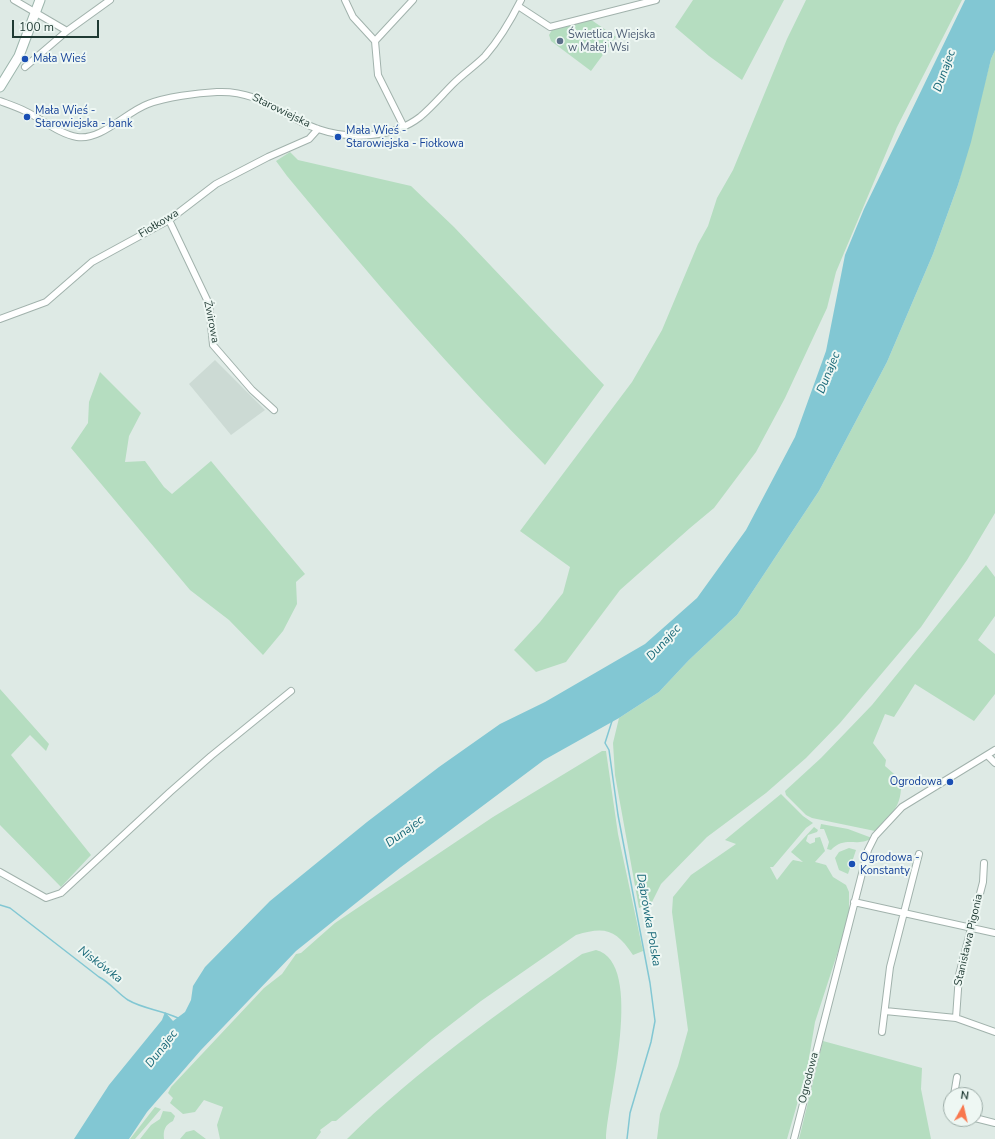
<!DOCTYPE html>
<html>
<head>
<meta charset="utf-8">
<style>
	body { margin:0 }
	#map { position:relative; width:995px; height:1139px; overflow:hidden; background:#deeae5; font-family:"Nunito Sans",sans-serif }
	canvas { display:block }
	.north { position:absolute; left:943px; top:1087px; width:40px; height:40px; box-sizing:border-box; background:#eef7f3; border:1px solid #9baba6; border-radius:50%; rotate:8deg; font-size:11px; font-weight:700; line-height:16px; text-align:center; color:#1f3a33 }
	.north::after { content:''; display:block; margin:auto; width:14px; height:18px; background:#f8774e; clip-path:polygon(50% 0,100% 100%,50% 72%,0 100%) }
	.scale { position:absolute; left:12px; top:20px; width:87px; height:18px; box-sizing:border-box; border:2px solid #1f3a33; border-top:0; padding-left:5px; font-size:12px; line-height:14px; white-space:nowrap; color:#1f3a33; -webkit-text-stroke:3px #eef7f3; paint-order:stroke }
</style>
</head>
<body>
<div id="map">
<canvas width="995" height="1139"></canvas>
<div class="north">N</div>
<div class="scale">100 m</div>
</div>
<script>
const context = document.querySelector('canvas').getContext('2d');
context.lineJoin = 'round';
function fillPath(path, color) { context.fillStyle = color; context.fill(path, 'evenodd'); }
function strokePath(path, color, width, dash) { context.strokeStyle = color; context.lineWidth = width; context.lineCap = dash ? 'butt' : 'round'; context.setLineDash(dash || []); context.stroke(path); }
function drawText(font, color, halo, rows, align = 'center') {
  context.font = font + ' "Nunito Sans",sans-serif'; context.lineWidth = 4; context.setLineDash([]); context.textBaseline = 'middle'; context.strokeStyle = halo; context.fillStyle = color; for (const [text, x, y, turn = 0] of rows) {
    context.save(); context.translate(x, y); context.rotate((+turn || 0) * Math.PI / 180); context.textAlign = isNaN(turn) ? turn : align; if (halo) context.strokeText(text, 0, 0); context.fillText(text, 0, 0); context.restore();
  }
}
const built = new Path2D(`
	M215,360L265,410L231,435L189,384Z`);
const green = new Path2D(`
	M693,0H784L742,80L709,56L675,27Z
	M806,0H962L897,127L836,272L827,308L785,398L756,452L714,508L690,528L620,590L566,662L536,672L514,650L540,622L563,593L570,567L520,531L632,382L662,330L698,244L708,226L717,198L733,170L787,39Z
	M590,19L616,37L591,71L551,41L549,35L552,30Z
	M995,50V513L967,560L921,627L840,723L806,758L766,793L707,837L661,884L651,904L639,908L615,775L613,743L619,718L659,692L689,660L737,615L819,491L887,362L933,254L958,185L991,59Z
	M290,152L298,160L411,186L454,227L604,385L545,465C454,374 370,276 287,176L276,161Z
	M100,372L141,413L129,436L125,462L145,461L164,487L172,494L211,461L305,574L296,582L297,604L283,631L263,655L229,620L190,590L71,448L88,423L89,402Z
	M986,565L995,577V616L978,640L995,654V694L974,721L915,684L894,717L885,714L873,743L886,760L885,766L901,780C902,808 893,811 875,831L812,818L806,815L786,795L785,791L821,758L872,705Z
	M0,689L49,744L46,751L30,735L11,755L91,855L61,887L0,825Z
	M602,751H606L618,834L643,951L633,955C616,930 606,926 576,935L481,1001L432,1039L336,1121H332L320,1130L321,1132L316,1139H220L217,1125L223,1107L204,1100L195,1112L183,1114L170,1103L173,1098L168,1093L171,1087L264,988L282,974L296,954L301,953L335,923L493,817Z
	M781,794L803,816L813,823L806,828L773,867H770L777,880L791,862L793,860L803,862L791,852L814,827L818,830L817,832L808,835L806,841L810,844L815,842V838L820,837L825,851L815,862L826,865L833,877L846,885L849,892V911L842,939L815,1022L807,1070L787,1139H657L660,1114L678,1066L688,1030L672,912L673,897L691,875L736,844L725,840Z
	M821,824L848,829L872,838C856,848 846,835 831,850L827,849L829,842L824,829H820Z
	M849,848L856,850L848,874L839,870L835,858L839,852Z
	M596,950C646,963 607,1101 606,1139H347C418,1069 500,1012 582,954Z
	M823,1041L922,1068L921,1089L931,1139H799Z
	M155,1107L161,1109L135,1139H130Z
	M163,1111L171,1112L175,1116L173,1121C165,1125 163,1130 164,1139H140L151,1125L160,1119Z
	M194,1130L206,1139H180L186,1132Z`);
const water = new Path2D(`
	M965,0H995V50L991,59L971,142L958,185L933,254L887,362L819,491L737,615L689,660L659,692L619,718L544,760L401,867L296,951L201,1050L147,1112L129,1139H74L109,1085L162,1020L165,1012L173,1021L185,1012L191,1000L193,986L205,967L270,901L367,822L439,767L500,724L545,702L645,644L697,598L746,530L795,437L826,351L845,255L864,209Z`);
const stream = new Path2D(`
	M612,721L605,743L609,750L618,815L650,983L655,1021L651,1042L630,1113L627,1139
	M0,905L10,908L99,977C111,983 117,993 128,1000C143,1009 162,1010 178,1018`);
const street = new Path2D(`
	M14,0L67,31
	M345,0L353,17L375,41L378,75L404,127
	M518,6L550,27L656,0
	M375,41L413,0
	M25,67L67,31L110,0
	M0,101C8,104 17,107 25,111C42,119 59,134 77,137C101,141 126,112 148,104C166,97 197,93 217,92C261,90 280,116 318,129C350,140 393,138 420,117C432,107 442,95 453,84C463,74 475,66 485,56C500,39 511,20 521,0
	M169,220L209,304L213,345L252,390L274,410
	M0,319L46,302L92,262L169,220L216,184L268,157L309,139L318,129
	M988,756L995,763
	M0,872L46,898L61,893L170,792L211,756L291,691
	M854,902L995,933
	M885,1011L956,1018L995,1032
	M956,1018L959,975L983,882L984,863
	M882,1032L890,967L919,854
	M954,1095L957,1077
	M975,1118L995,1123
	M794,1139L868,850L875,836L902,807L995,750`);
const secondary = new Path2D(`
	M0,87L19,56L40,0`);
const markers = [
	[560,41,4,"#5c6f8a"],
	[25,59,4,"#1a4fb4"],
	[27,117,4,"#1a4fb4"],
	[338,137,4,"#1a4fb4"],
	[950,782,4,"#1a4fb4"],
	[852,864,4,"#1a4fb4"]
];
const serviceNames = [
	["Świetlica Wiejska",568,35],
	["w Małej Wsi",568,48]
];
const transitNames = [
	["Mała Wieś",33,59],
	["Mała Wieś -",35,111],
	["Starowiejska - bank",35,124],
	["Mała Wieś -",346,131],
	["Starowiejska - Fiołkowa",346,144],
	["Ogrodowa",942,782,"right"],
	["Ogrodowa -",860,858],
	["Konstanty",860,871]
];
const streetNames = [
	["Starowiejska",281,111,26],
	["Fiołkowa",159,224,-31],
	["Żwirowa",211,322,79],
	["Stanisława Pigonia",969,940,-77],
	["Ogrodowa",809,1078,-76]
];
const waterNames = [
	["Dunajec",945,71,-70],
	["Dunajec",829,373,-68],
	["Dunajec",664,643,-47],
	["Dunajec",405,832,-36],
	["Dąbrówka Polska",648,920,80],
	["Niskówka",100,965,37],
	["Dunajec",162,1049,-52]
];
fillPath(built, '#ccdad4');
fillPath(green, '#b5ddc0');
fillPath(water, '#82c7d3');
strokePath(stream, '#82c7d3', 1.5);
strokePath(street, '#a1b2ac', 8);
strokePath(secondary, '#9db6ad', 11);
strokePath(street, '#fff', 6);
strokePath(secondary, '#fff', 9);
for (const [x, y, r, color] of markers) { const dot = new Path2D(); dot.arc(x, y, r, 0, 2 * Math.PI); context.fillStyle = color; context.fill(dot); strokePath(dot, '#eef7f3', 1.5); }
drawText('11px', '#4e5e75', '#eef7f3', serviceNames, 'left');
drawText('11px', '#164399', '#eef7f3', transitNames, 'left');
drawText('11px', '#1f3a33', '#eef7f3', streetNames);
drawText('italic 12px', '#176878', '#eef7f3', waterNames);
</script>
</body>
</html>
